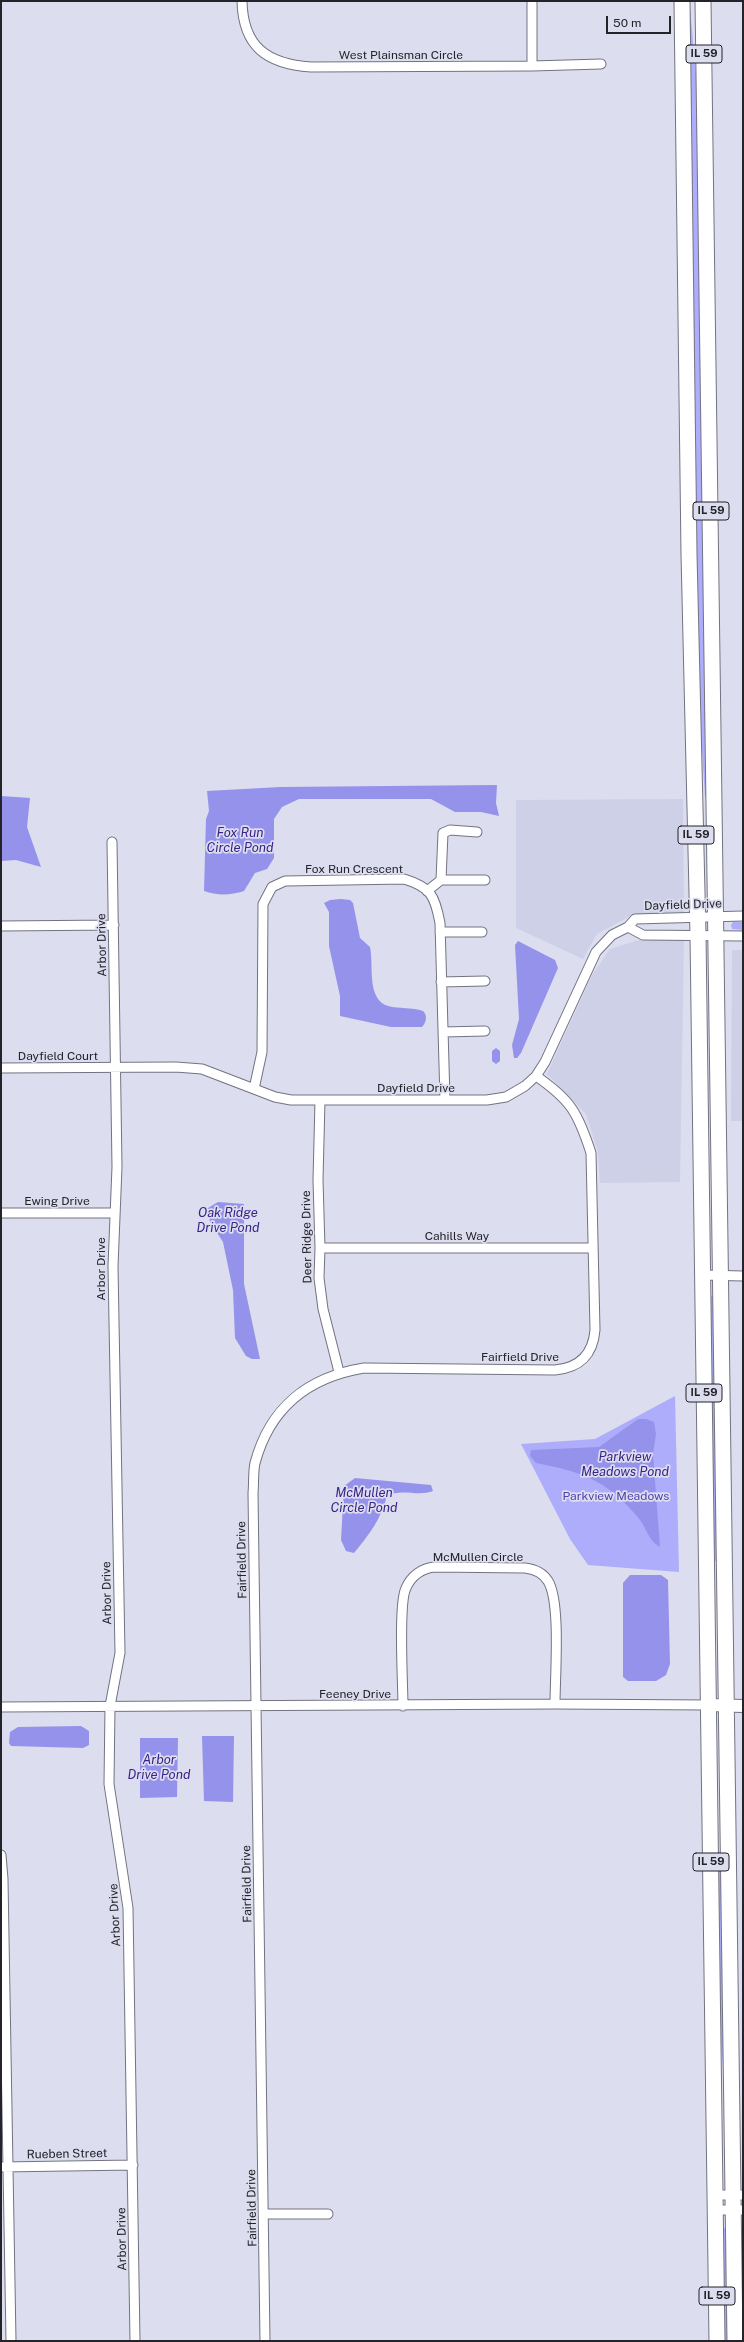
<!DOCTYPE html>
<html>
<head>
<meta charset="utf-8">
<style>
	body { margin:0 }
	#map { position:relative; width:744px; height:2342px; overflow:hidden; background:#dcddee; font-family:"Public Sans",sans-serif }
	canvas { display:block }
	.frame { position:absolute; inset:0; border:2px solid #232329; pointer-events:none }
	.scale { position:absolute; left:606px; top:16px; width:65px; height:18px; box-sizing:border-box; border:2px solid #232329; border-top:0; padding-left:5px; font-size:12px; line-height:14px; white-space:nowrap; color:#232329; -webkit-text-stroke:3px #dcddee; paint-order:stroke }
</style>
</head>
<body>
<div id="map">
<canvas width="744" height="2342"></canvas>
<div class="frame"></div>
<div class="scale">50 m</div>
</div>
<script>
const context = document.querySelector('canvas').getContext('2d');
context.lineJoin = 'round';
function fillPath(path, color) { context.fillStyle = color; context.fill(path, 'evenodd'); }
function strokePath(path, color, width, dash) { context.strokeStyle = color; context.lineWidth = width; context.lineCap = dash ? 'butt' : 'round'; context.setLineDash(dash || []); context.stroke(path); }
function drawText(font, color, halo, rows, align = 'center') {
  context.font = font + ' "Public Sans",sans-serif'; context.lineWidth = 3.5; context.setLineDash([]); context.textBaseline = 'middle'; context.strokeStyle = halo; context.fillStyle = color; for (const [text, x, y, turn = 0] of rows) {
    context.save(); context.translate(x, y); context.rotate((+turn || 0) * Math.PI / 180); context.textAlign = isNaN(turn) ? turn : align; if (halo) context.strokeText(text, 0, 0); context.fillText(text, 0, 0); context.restore();
  }
}
const built = new Path2D(`
	M683,799L684,914H634L597,934L583,959L516,928V800Z
	M684,938L680,1182L600,1183L598,1152L586,1114L547,1074L592,975L610,949L639,940Z
	M732,950H743V1121H731Z`);
const green = new Path2D(`
	M688,8H690L699,109L707,797H705L701,734L697,586Z
	M733,922H743V930L732,929L731,925Z
	M708,1296H714L718,1562L715,1561L712,1510Z
	M675,1396L679,1572L588,1565L570,1539L521,1444L595,1439Z
	M719,1850L722,1900L724,2067H723L719,2018L716,1851Z
	M722,2228H727L729,2341H724Z`);
const water = new Path2D(`
	M497,785L496,803L499,816L481,812H455L431,799H299L282,807L274,819V858L267,869L255,873L244,891C231,895 218,896 204,891L206,819L209,811L207,791L280,787Z
	M1,796L30,798L27,827L41,867L16,860L1,861Z
	M341,899L350,900L353,903L360,938L370,947C374,965 366,999 388,1006C399,1009 412,1007 423,1011C428,1015 426,1023 422,1027H391L340,1016V996L329,946V912L324,903L330,900Z
	M518,941L555,960L558,968L521,1053L517,1058H514L512,1045L519,1019L515,945Z
	M496,1048L500,1051V1061L496,1064L492,1061V1051Z
	M218,1202L244,1204V1284L260,1359H252L246,1356L235,1338L233,1290L223,1242L210,1222L208,1208Z
	M638,1419H646L654,1422L656,1434L653,1454L660,1547C649,1541 647,1530 640,1520C609,1481 583,1472 536,1463L530,1456L531,1450L599,1447Z
	M355,1478L431,1485L433,1491C418,1497 401,1488 387,1496C381,1519 369,1535 354,1553L346,1551L341,1540L344,1486Z
	M630,1575H661L668,1580L670,1664L666,1675L656,1681H628L623,1677V1583Z
	M81,1726L89,1731V1745L83,1748L11,1746L9,1743L10,1732L18,1727Z
	M202,1736H234L233,1802L204,1801Z
	M140,1738H178L177,1797L140,1798Z`);
const minor = new Path2D(`
	M242,1C243,47 267,64 311,67L532,66L601,64
	M532,1V66
	M112,842L117,1167L113,1266L120,1653L110,1706L109,1784L128,1908L135,2341
	M441,880H485
	M427,891L441,880L443,833L450,830L477,832
	M1,926L114,925
	M628,927L643,935L743,936
	M440,932H482
	M441,982L485,981
	M443,1032L485,1031
	M1,1068L176,1067L202,1069L275,1097L291,1100H487L506,1097L525,1086L536,1076L545,1062L596,952L612,935L628,927L635,919L743,916
	M254,1089L262,1052L263,904L272,887L285,881L404,879C431,887 435,896 440,923L445,1100
	M320,1100L318,1180L320,1248L319,1278L323,1309L339,1372
	M1,1213H114
	M320,1248H593
	M702,1275L743,1276
	M403,1706C403,1684 398,1603 406,1588C411,1576 422,1568 435,1567L525,1568C534,1569 543,1573 548,1581C561,1602 555,1676 555,1704
	M1,1707L555,1704L709,1705
	M1,1855L3,1879L11,2341
	M1,2167L133,2165
	M715,2195H743
	M715,2210H743
	M264,2214H328
	M265,2341L253,1493C254,1483 253,1472 255,1463C270,1407 309,1377 364,1368L555,1370C580,1368 593,1354 595,1330L591,1153C578,1113 571,1100 536,1076`);
const tertiary = new Path2D(`
	M709,1705L743,1706`);
const primary = new Path2D(`
	M682,1L689,554L698,935L717,2341
	M703,1L735,2341`);
const shields = [
	[704,54,36],
	[711,511,36],
	[696,835,36],
	[704,1393,36],
	[711,1862,36],
	[717,2296,36]
];
const shieldNames = [
	["IL 59",704,54],
	["IL 59",711,511],
	["IL 59",696,835],
	["IL 59",704,1393],
	["IL 59",711,1862],
	["IL 59",717,2296]
];
const streetNames = [
	["West Plainsman Circle",401,55],
	["Fox Run Crescent",354,869],
	["Dayfield Drive",683,905,-2],
	["Arbor Drive",102,945,-91],
	["Dayfield Court",58,1056],
	["Dayfield Drive",416,1088],
	["Ewing Drive",57,1201],
	["Cahills Way",457,1236],
	["Deer Ridge Drive",307,1237,-91],
	["Arbor Drive",101,1269,-90],
	["Fairfield Drive",520,1357],
	["McMullen Circle",478,1557],
	["Fairfield Drive",242,1560,-91],
	["Arbor Drive",107,1593,-91],
	["Feeney Drive",355,1694],
	["Fairfield Drive",247,1884,-91],
	["Arbor Drive",115,1915,-93],
	["Rueben Street",67,2154,-1],
	["Fairfield Drive",252,2208,-91],
	["Arbor Drive",122,2239,-91]
];
const parkNames = [
	["Parkview Meadows",616,1496]
];
const waterNames = [
	["Fox Run",240,833],
	["Circle Pond",240,848],
	["Oak Ridge",228,1213],
	["Drive Pond",228,1228],
	["Parkview",625,1457],
	["Meadows Pond",625,1472],
	["McMullen",364,1493],
	["Circle Pond",364,1508],
	["Arbor",159,1760],
	["Drive Pond",159,1775]
];
fillPath(built, '#ced0e8');
fillPath(green, '#aeadfb');
fillPath(water, '#9492eb');
strokePath(minor, '#727382', 11);
strokePath(tertiary, '#727382', 14);
strokePath(primary, '#727382', 17);
strokePath(minor, '#fff', 9);
strokePath(tertiary, '#fff', 12);
strokePath(primary, '#fff', 15);
for (const [x, y, w] of shields) { const box = new Path2D(); box.roundRect(x - w / 2, y - 9, w, 18, 3); context.fillStyle = '#dcddee'; context.fill(box); strokePath(box, '#232329', 1); }
drawText('bold 11px', '#232329', null, shieldNames);
drawText('12px', '#232329', '#dcddee', streetNames);
drawText('12px', '#4f42a9', '#dcddee', parkNames);
drawText('italic 13px', '#372389', '#dcddee', waterNames);
</script>
</body>
</html>
